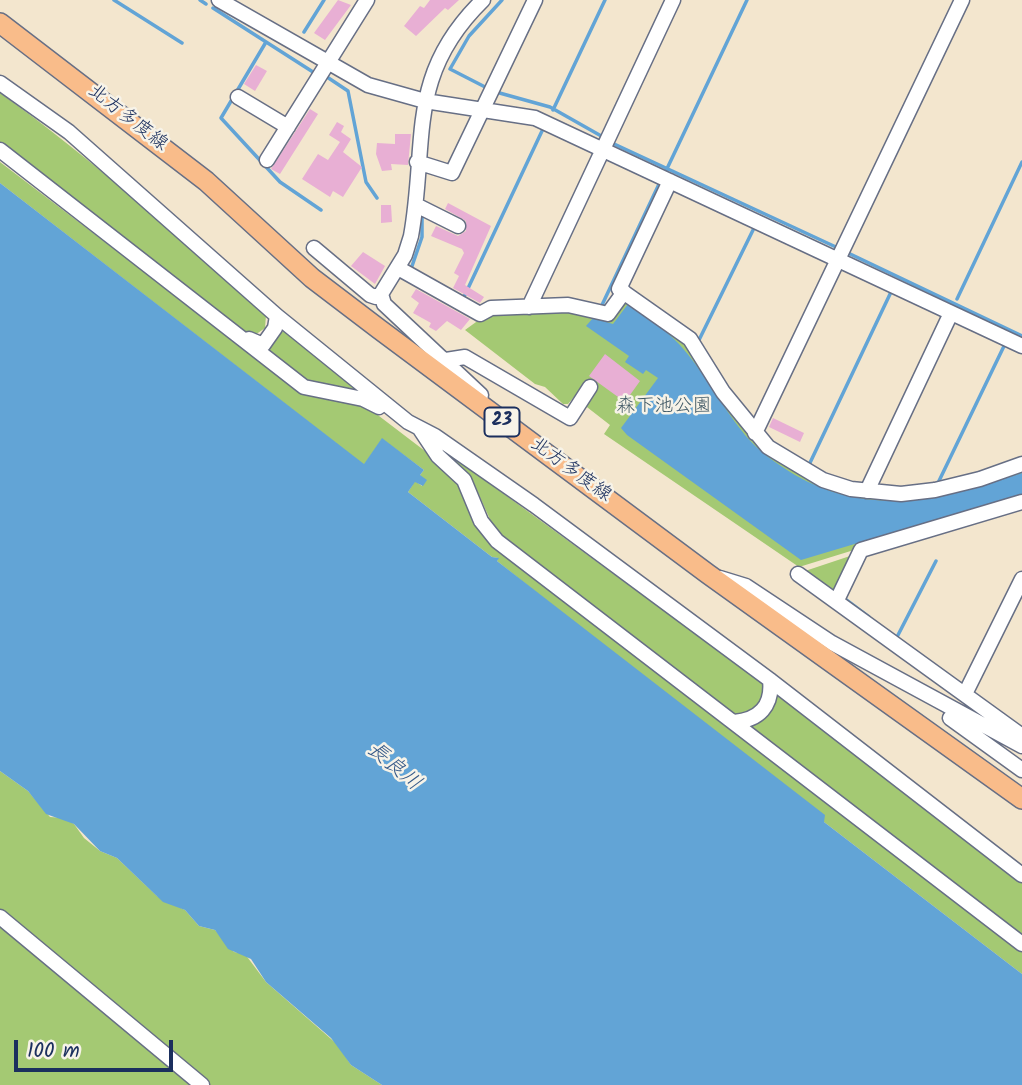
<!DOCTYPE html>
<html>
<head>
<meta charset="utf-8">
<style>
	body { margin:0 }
	#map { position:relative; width:1022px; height:1085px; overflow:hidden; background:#f3e6ce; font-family:Kalam,sans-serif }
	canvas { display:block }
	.scale { position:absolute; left:14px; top:1040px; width:159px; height:32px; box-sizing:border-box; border:4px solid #1b2f5e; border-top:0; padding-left:9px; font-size:21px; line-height:24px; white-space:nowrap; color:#1b2f5e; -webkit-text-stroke:5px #f7f3e8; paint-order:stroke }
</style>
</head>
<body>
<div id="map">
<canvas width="1022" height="1085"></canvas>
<div class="scale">100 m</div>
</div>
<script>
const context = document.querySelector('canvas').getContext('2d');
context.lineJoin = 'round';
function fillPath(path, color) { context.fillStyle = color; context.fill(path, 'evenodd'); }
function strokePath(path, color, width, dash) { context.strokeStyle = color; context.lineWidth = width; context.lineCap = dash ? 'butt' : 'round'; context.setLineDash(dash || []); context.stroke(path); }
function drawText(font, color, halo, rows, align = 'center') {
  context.font = font + ' Kalam,"Klee One",sans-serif'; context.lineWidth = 5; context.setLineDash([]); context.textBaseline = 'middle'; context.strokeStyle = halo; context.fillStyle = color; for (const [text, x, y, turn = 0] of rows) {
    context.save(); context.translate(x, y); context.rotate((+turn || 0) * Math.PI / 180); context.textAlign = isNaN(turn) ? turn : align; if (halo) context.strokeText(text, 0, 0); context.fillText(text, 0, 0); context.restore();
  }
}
const green = new Path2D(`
	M0,93C94,160 180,238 266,315L265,328L255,335L247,333L0,143Z
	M0,162L295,387L362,403L442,464L453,473L479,527L1022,950V974L824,822L497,561L498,558L492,557L408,492L415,481L422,486L420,475L424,470L382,439L364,465L0,183Z
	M626,299L688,348L776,456L896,498L1022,468V498L799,567L604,434L610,425L574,397L568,404H563L545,387L535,384L465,330L490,312L567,308L591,315Z
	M285,331L360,392L304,380L269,353C268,342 274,334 285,331Z
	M456,459L763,683L765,694L758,709L736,719L497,535L475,486L455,463Z
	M856,554L837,592L805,571Z
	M778,690L1022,881V939L751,730L750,724Z
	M0,771L28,791L50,817L64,818L74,824L84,838L100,851L117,858L157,896L185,910L199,926L215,930L234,952L245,954L266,982L338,1045L351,1065L382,1085H209L0,912Z
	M0,923L194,1085H0Z`);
const water = new Path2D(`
	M0,183L364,464L382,438L424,470L420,475L427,480L423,486L415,482L408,492L492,557L499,558L497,561L825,815L824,822L1022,974V1085H382L351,1065L331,1038L266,982L251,959L228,949L215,930L199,926L185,910L163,902L117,858L100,851L74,824L46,814L28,791L0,771Z
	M628,304C645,317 664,328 679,344C704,371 721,406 745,435C758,451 777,464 795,475C872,519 942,498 1022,473V494L801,560L627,435L621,428L658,378L646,370L643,374L625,362L629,356L586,326L593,318L613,324Z`);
const stream = new Path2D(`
	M114,0L182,43
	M200,0L206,4
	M213,8L313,72
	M304,32L324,0
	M266,42L221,118L280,182L321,210
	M327,77L348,91L366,182L377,198
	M489,89L450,69L469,36L502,0
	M496,92L550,107L603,137
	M553,110L605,0
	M612,143L838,248
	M664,175L747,0
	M846,252L1022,336
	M411,269L422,237V213
	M463,299L542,131
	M957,299L1022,162
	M602,305L660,182
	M699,340L755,226
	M808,467L891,292
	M938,483L1005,344
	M845,599L869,617
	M897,637L936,561`);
const building = new Path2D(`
	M338,0L351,5L325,40L314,33Z
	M430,0H459L448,10L445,8L416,36L404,26L420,6L424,8Z
	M256,65L267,71L255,91L244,84Z
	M310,109L318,114L280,174L271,169Z
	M337,122L344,126L341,132L351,139L343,152L362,167L343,197L333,191L330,197L302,179L318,154L328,160L340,142L329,135Z
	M395,134H411L408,165L391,164L392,170L382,171L376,154L377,143L395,144Z
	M448,203L491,226L465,285L484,297L480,303L453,288L459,276L454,273L464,253L462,249L431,236L436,226L458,236L466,231V221L445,209Z
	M381,205H391L392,222L381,223Z
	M363,252L385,266L375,284L351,266Z
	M416,289L470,319L461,330L447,321L436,331L429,327L431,323L413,313L419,303L411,297Z
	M605,354L640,381L625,402L589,376Z
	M773,418L804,433L800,442L769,427Z`);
const minor = new Path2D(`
	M219,0L368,85L425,101L535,118L1022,346
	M0,83L69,132L277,316L275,328L263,345L249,339
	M238,97L288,127
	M0,150L304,387L363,399L379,407
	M267,160L367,0
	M417,162L452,173L535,0
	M670,181L619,289L690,339L723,392L768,447L823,480L851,489L901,494L935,490L980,479L1022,464
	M416,205L458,226
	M314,248L370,295L376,297L381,294
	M398,268L480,314L491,308L568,305L608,314L624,292
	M529,307L673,0
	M277,316L408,422L435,436L534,505L770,680L1022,875
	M446,360L465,357L570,418L590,387
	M481,395L384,304L381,294L405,255L411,236C428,142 405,76 483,0
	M420,429L438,456L464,480L481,521L497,541L1022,944
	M755,433L962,0
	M867,491L951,313
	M798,574L1022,736
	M720,578L746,586L832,643L1022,746
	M837,600L861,550L1022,502
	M965,694L1022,579
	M950,718L1022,770
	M734,722C759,720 773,706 770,680
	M0,917L202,1085`);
const major = new Path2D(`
	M0,23L206,181L312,278L379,329L708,574L1022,799`);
const shields = [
	[502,422,35]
];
const shieldNames = [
	["23",502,422]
];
const streetNames = [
	["北方多度線",127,119,38],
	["北方多度線",570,471,36]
];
const parkNames = [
	["森下池公園",664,408]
];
const waterNames = [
	["長良川",393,768,40]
];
fillPath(green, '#a4c973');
fillPath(water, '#62a4d6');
strokePath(stream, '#62a4d6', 3.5);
fillPath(building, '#e8afd4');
strokePath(minor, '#676f85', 17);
strokePath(major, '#676f85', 22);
strokePath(minor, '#fff', 14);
strokePath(major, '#f9bc8a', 19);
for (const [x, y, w] of shields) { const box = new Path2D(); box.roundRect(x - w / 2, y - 14.5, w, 29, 5); context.fillStyle = '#f7f3e8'; context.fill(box); strokePath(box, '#1b2f5e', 2); }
drawText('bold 18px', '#1b2f5e', null, shieldNames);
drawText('19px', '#1b2f5e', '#f7f3e8', streetNames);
drawText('19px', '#3d5663', '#f7f3e8', parkNames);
drawText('italic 21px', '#345888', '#f7f3e8', waterNames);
</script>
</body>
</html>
